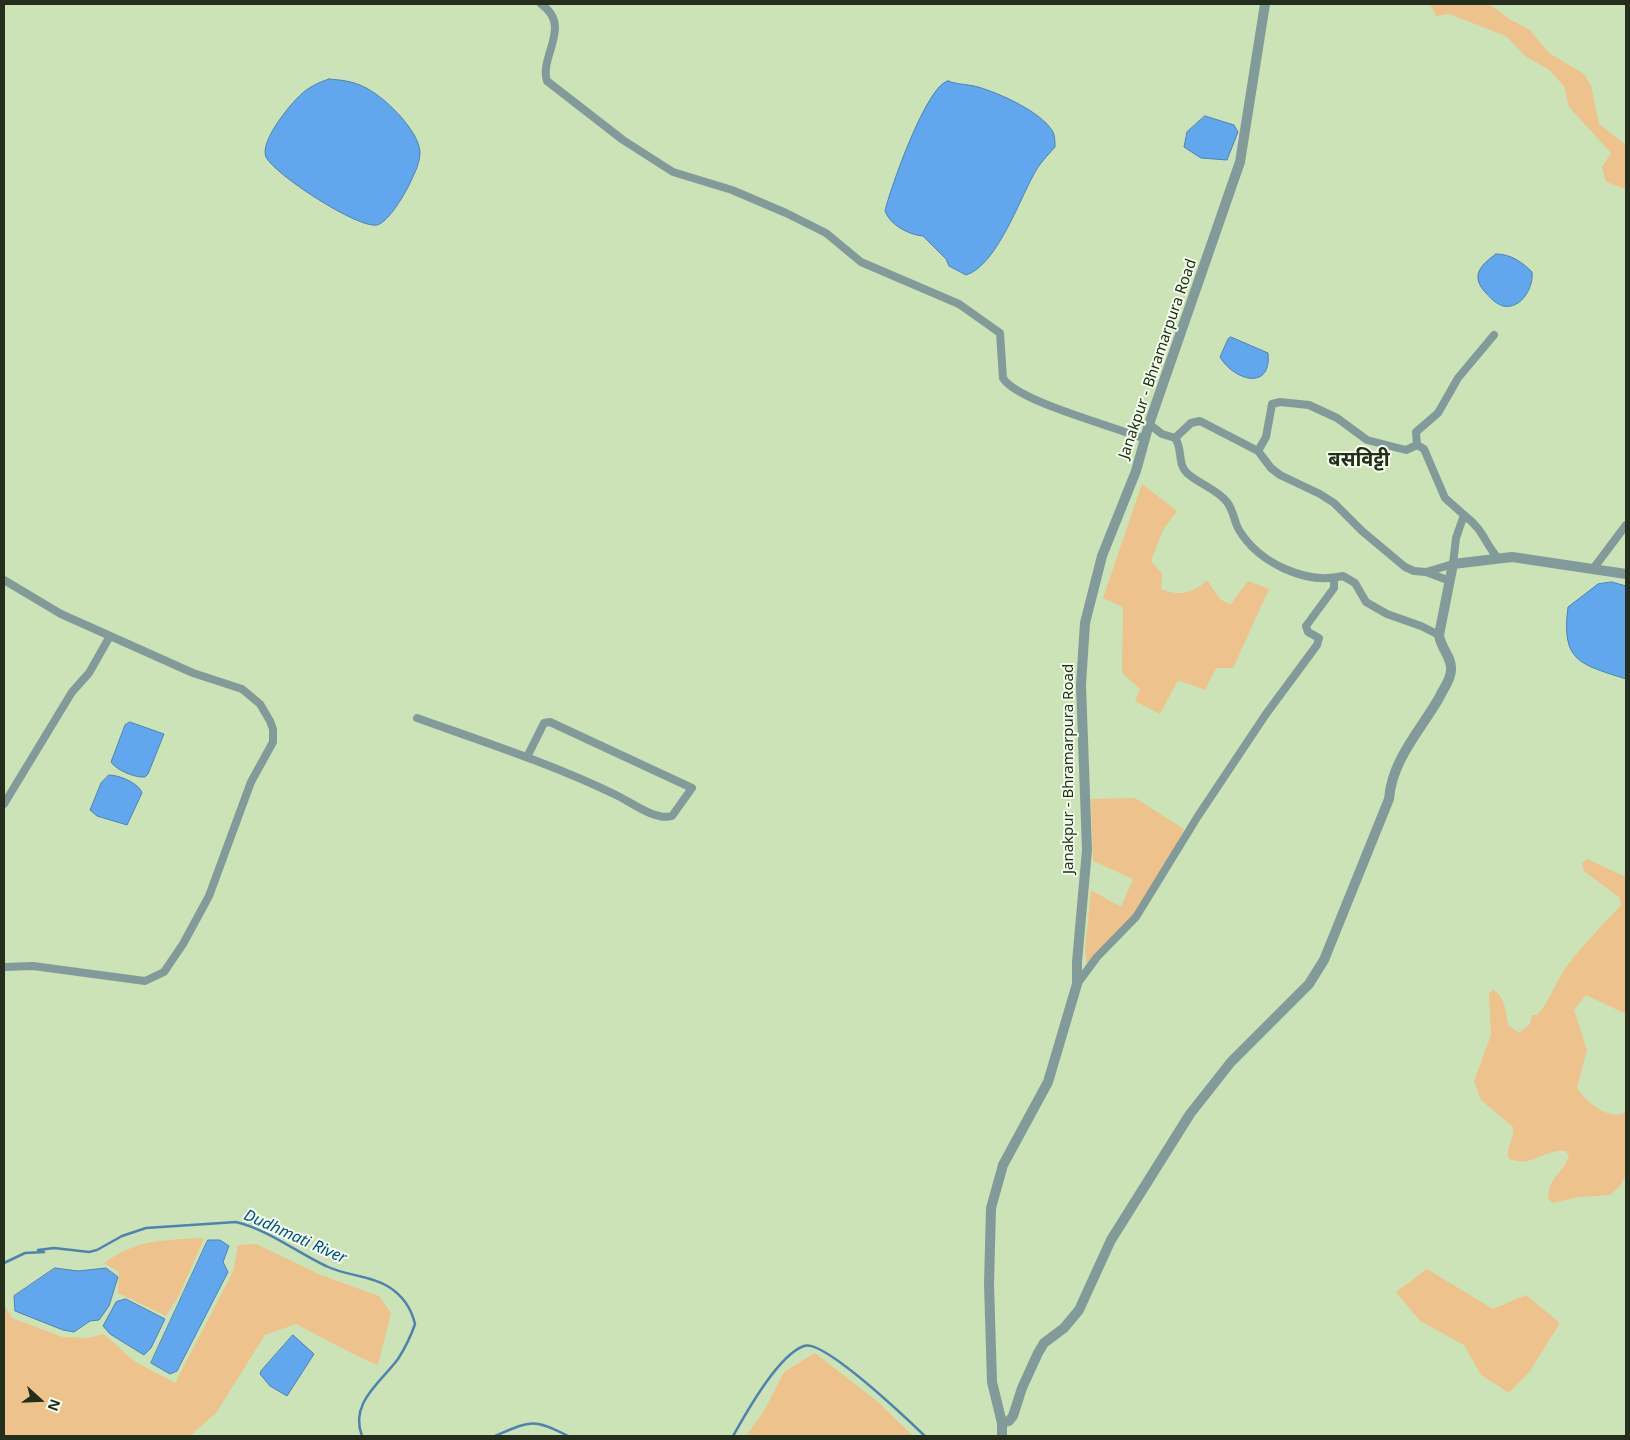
<!DOCTYPE html>
<html>
<head>
<meta charset="utf-8">
<style>
	body { margin:0 }
	#map { position:relative; width:1630px; height:1440px; overflow:hidden; background:#cbe3b7; font-family:"Noto Sans",sans-serif }
	canvas { display:block }
	.frame { position:absolute; inset:0; border:5px solid #252e1d; pointer-events:none }
	.north { position:absolute; left:15px; top:1375px; width:50px; height:50px; -webkit-text-stroke:4px #f4feed; paint-order:stroke; rotate:110deg; font-size:14px; font-weight:700; line-height:20px; text-align:center; color:#252e1d }
	.north::after { content:''; display:block; margin:auto; width:18px; height:22px; background:#252e1d; clip-path:polygon(50% 0,100% 100%,50% 72%,0 100%) }
</style>
</head>
<body>
<div id="map">
<canvas width="1630" height="1440"></canvas>
<div class="frame"></div>
<div class="north">N</div>
</div>
<script>
const context = document.querySelector('canvas').getContext('2d');
context.lineJoin = 'round';
function fillPath(path, color) { context.fillStyle = color; context.fill(path, 'evenodd'); }
function strokePath(path, color, width, dash) { context.strokeStyle = color; context.lineWidth = width; context.lineCap = dash ? 'butt' : 'round'; context.setLineDash(dash || []); context.stroke(path); }
function drawText(font, color, halo, rows, align = 'center') {
  context.font = font + ' "Noto Sans","Noto Sans Devanagari",sans-serif'; context.lineWidth = 4; context.setLineDash([]); context.textBaseline = 'middle'; context.strokeStyle = halo; context.fillStyle = color; for (const [text, x, y, turn = 0] of rows) {
    context.save(); context.translate(x, y); context.rotate((+turn || 0) * Math.PI / 180); context.textAlign = isNaN(turn) ? turn : align; if (halo) context.strokeText(text, 0, 0); context.fillText(text, 0, 0); context.restore();
  }
}
const green = new Path2D(`
	M1430,4H1489L1511,20L1529,29L1549,53L1584,74L1591,86L1599,124L1626,145V189L1606,182L1602,167L1611,153L1569,107L1564,86L1548,69L1525,56L1506,36L1449,14L1436,16Z
	M1142,484L1177,511L1163,530L1151,561L1162,574L1161,589C1176,597 1195,593 1207,580L1220,599L1230,605L1248,581L1269,589L1233,668H1216L1205,690L1178,680L1160,714L1135,701L1140,689L1122,673L1123,607L1103,598Z
	M1135,798L1184,829L1167,863L1135,914L1087,966L1085,951L1091,890L1121,907L1133,879L1093,861L1091,799Z
	M1587,859L1626,877V1014L1586,995L1574,1010L1587,1050L1577,1088C1586,1102 1610,1122 1626,1112V1175L1620,1186L1610,1195L1578,1197L1553,1203L1548,1199C1549,1176 1561,1176 1569,1157L1566,1151C1541,1149 1535,1168 1509,1159C1505,1147 1515,1139 1513,1127L1481,1100L1474,1081L1491,1035L1489,994L1493,989C1505,998 1506,1011 1508,1025L1519,1033L1530,1024L1532,1015H1537C1549,1003 1554,986 1563,972C1580,947 1601,927 1621,905L1620,898L1584,871L1582,863Z
	M199,1238L204,1239L179,1295L166,1316L118,1293L119,1272L104,1263C138,1239 159,1241 199,1238Z
	M256,1244L321,1275L379,1296L391,1313L378,1365L359,1357L296,1324L265,1335L216,1413L190,1436H4V1305L12,1318L63,1337L87,1338L104,1334L134,1361L175,1383L233,1272L238,1245Z
	M1427,1269L1493,1309L1526,1295L1560,1323L1530,1371L1509,1393L1481,1375L1464,1345L1420,1321L1396,1292Z
	M815,1353L878,1402L913,1436H746L764,1411L784,1372Z`);
const water = new Path2D(`
	M329,79C340,80 352,81 362,86C382,94 419,130 420,152C420,163 415,172 411,181C406,192 389,222 377,225C358,229 274,174 266,157C259,141 293,100 305,91C313,85 320,82 329,79Z
	M948,81C959,85 968,84 978,87C999,93 1042,112 1053,132C1055,136 1055,142 1055,147C1048,155 1039,164 1034,174C1019,201 996,266 966,275L949,266L946,259L923,236C909,235 890,225 885,211C890,189 927,84 948,81Z
	M1205,116L1234,125L1238,132L1227,160L1201,158L1184,147L1187,132Z
	M1496,254C1511,254 1522,262 1532,272C1534,287 1521,310 1503,306C1497,304 1491,299 1487,294C1470,277 1479,266 1496,254Z
	M1231,337L1268,353C1272,392 1233,380 1220,357L1228,339Z
	M1612,582L1626,586V679C1579,664 1561,661 1568,607L1598,584Z
	M130,722L164,734L148,774L145,777C135,778 116,770 111,762L125,725Z
	M109,775C119,775 139,783 142,793L127,825L97,816L90,810L101,783Z
	M208,1240H220L229,1246L223,1262L228,1272L177,1371L170,1374L151,1363Z
	M55,1268L78,1271L106,1268L118,1277L109,1306L99,1320L90,1321L74,1332L63,1330L15,1311L14,1296Z
	M126,1299L165,1319L151,1348L144,1355L110,1334L103,1326L116,1302Z
	M293,1335L314,1354L287,1396L270,1386L260,1374L261,1371Z`);
const stream = new Path2D(`
	M4,1263L25,1253L44,1252L38,1250L54,1248L89,1252L97,1250L122,1236L146,1228L236,1222C269,1230 296,1252 326,1266C346,1276 370,1275 389,1287C403,1296 411,1307 415,1324C411,1336 405,1348 398,1359C381,1382 349,1403 362,1436
	M495,1436C530,1421 533,1418 568,1436
	M733,1436C746,1413 778,1355 804,1346C824,1339 908,1420 925,1436`);
const minor = new Path2D(`
	M541,4C573,26 539,56 547,81L623,140L673,172L732,190L786,213L826,233L861,262L959,304L1000,333L1003,378C1016,401 1116,427 1145,439
	M1149,424L1162,434L1175,438L1191,423L1200,421L1258,451L1271,468L1280,475L1320,494L1334,503L1362,531L1405,567L1414,571L1426,572L1450,581
	M1175,438C1183,448 1177,464 1187,473C1197,483 1217,489 1227,502C1234,511 1234,522 1239,530C1259,563 1306,585 1343,576L1355,583L1366,602L1387,614L1421,626L1439,635
	M1417,445L1416,432L1438,413L1458,378L1494,335
	M1258,451L1266,437L1272,404L1280,402L1309,405L1337,418L1367,440L1406,450L1417,445L1424,449L1445,498L1464,515L1456,538L1453,564L1426,572
	M1464,515C1485,531 1483,541 1498,558
	M1593,569L1626,525
	M4,580L61,614L193,673L242,689L260,704L270,721L273,729V742L251,782L209,896L183,944L164,972L145,981L33,966L4,967
	M417,718C484,742 552,764 616,795C631,802 655,821 672,816L692,788L550,722L544,723L527,757
	M4,804L72,692L89,673L110,636
	M1077,984L1097,957L1136,917L1198,816L1266,714L1317,645L1319,638L1308,632L1306,626L1334,588V578`);
const tertiary = new Path2D(`
	M1002,1423L1009,1421L1013,1416L1022,1388L1038,1353L1044,1343L1064,1328L1079,1310L1111,1240L1190,1114L1231,1062L1309,984L1324,960L1389,799C1392,760 1420,731 1439,698C1443,689 1451,680 1451,670C1452,657 1441,649 1439,635L1453,564L1512,557L1626,574
	M1002,1436V1423L992,1382L989,1284L991,1208L1003,1165L1048,1082L1077,984V962L1087,850L1081,685L1085,623L1102,556L1136,471L1149,424L1240,162L1265,4`);
const streetNames = [
	["Janakpur - Bhramarpura Road",1158,359,-71],
	["Janakpur - Bhramarpura Road",1069,769,-90]
];
const waterNames = [
	["Dudhmati River",295,1237,24]
];
const districtNames = [
	["बसविट्टी",1359,460]
];
fillPath(green, '#eec28c');
fillPath(water, '#62a6ee');
strokePath(water, '#5082af', 1);
strokePath(stream, '#5082af', 2.5);
strokePath(minor, '#829b9a', 8);
strokePath(tertiary, '#829b9a', 10);
drawText('15px', '#252e1d', '#f4feed', streetNames);
drawText('italic 16px', '#004e8f', '#f4feed', waterNames);
drawText('bold 20px', '#252e1d', '#f4feed', districtNames);
</script>
</body>
</html>
